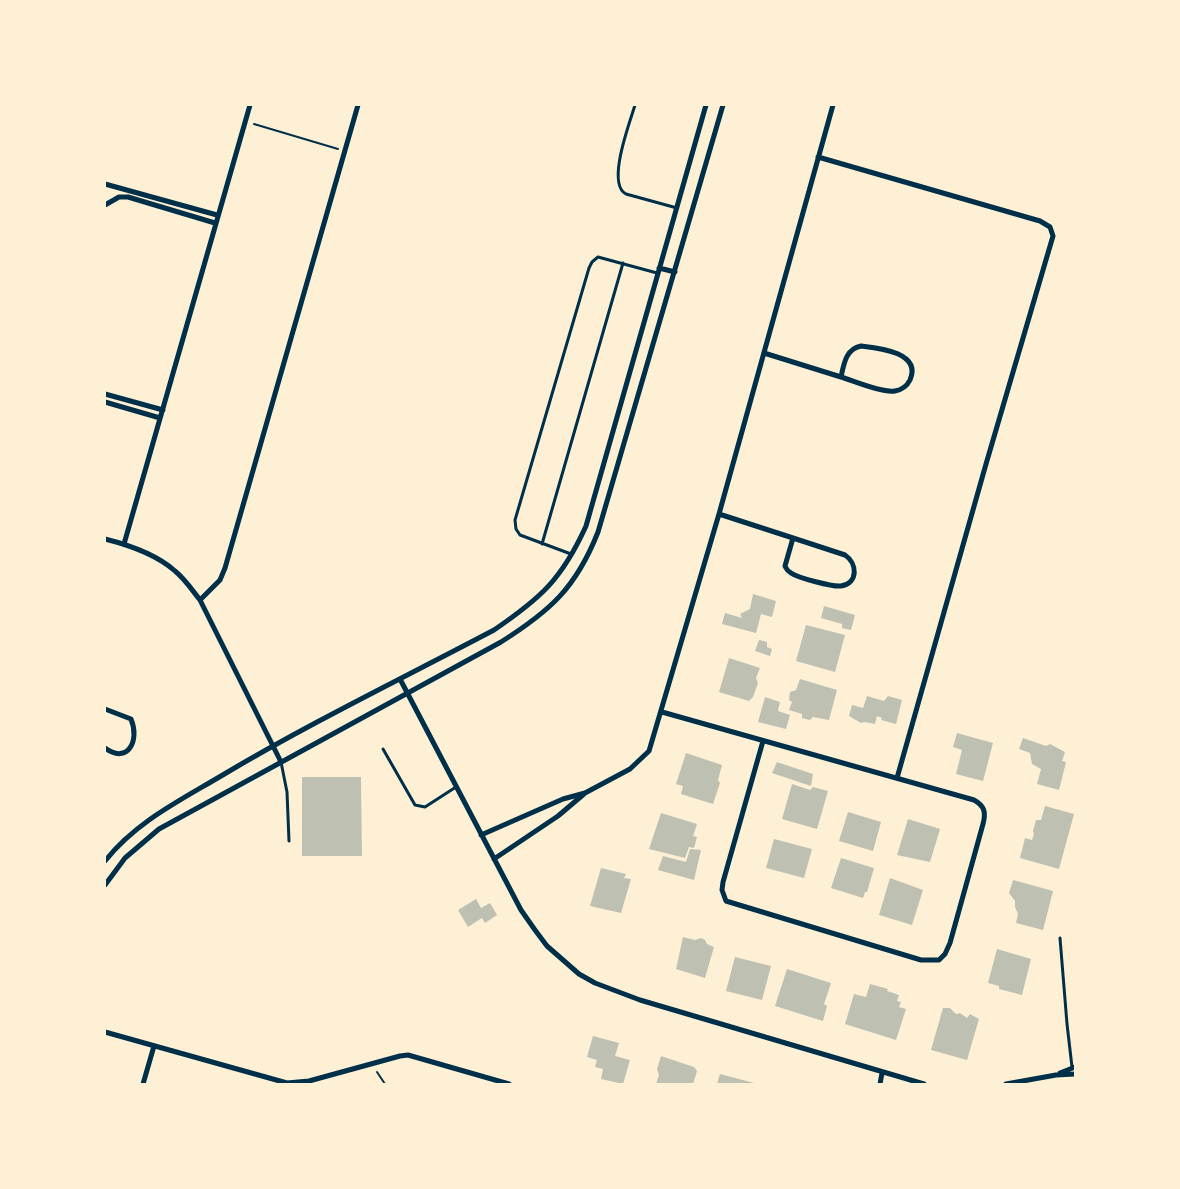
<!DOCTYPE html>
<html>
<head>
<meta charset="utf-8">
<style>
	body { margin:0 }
	#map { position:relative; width:1180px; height:1189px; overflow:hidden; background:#fdf0d5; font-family:"Fira Sans",sans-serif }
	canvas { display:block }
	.frame { position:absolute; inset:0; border:106px solid #fdf0d5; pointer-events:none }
</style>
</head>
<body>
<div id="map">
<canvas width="1180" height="1189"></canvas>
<div class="frame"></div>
</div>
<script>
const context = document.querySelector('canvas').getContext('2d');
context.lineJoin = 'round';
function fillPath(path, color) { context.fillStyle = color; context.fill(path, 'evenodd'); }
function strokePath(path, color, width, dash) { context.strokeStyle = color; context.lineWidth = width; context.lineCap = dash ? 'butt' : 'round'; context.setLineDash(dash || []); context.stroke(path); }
const building = new Path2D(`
	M753,594L776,601L772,617L761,614L756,633L722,624L725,613L742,618L740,614L750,609Z
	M824,606L855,615L851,630L842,628V624L821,618Z
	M806,625L845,635L835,672L796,661Z
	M759,640L767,642V647L772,649L770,656L755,651Z
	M729,658L760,668L756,678L758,683L753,697L749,701L719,692Z
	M800,679L837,690L829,720L813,717L810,720L802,718V714L789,710L792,702L789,700L790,692L796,690Z
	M867,696L884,701L888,696L902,700L896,724L881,720L882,718L877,716L875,724L864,722L861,723L849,716L852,705L863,708Z
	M765,697L780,702L778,711L790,715L786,729L758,722Z
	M957,733L993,743L983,781L956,774L962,750L953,747Z
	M1023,738L1046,746L1050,744L1065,752L1062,761L1066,762L1059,790L1037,784L1041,769L1032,764L1030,753L1019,749Z
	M686,753L722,765L718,780L720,783L713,804L681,794L683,786L676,784Z
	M777,762L813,774L811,786L772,773Z
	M302,777H361L362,856H302Z
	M792,784L810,790L813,787L828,791L817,829L782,819Z
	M1045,806L1074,814L1059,869L1020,858L1025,838L1032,840L1034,834L1033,831L1036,820H1041Z
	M848,812L881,822L873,851L839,841Z
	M661,813L697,824L693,836L697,837L694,848L689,847L685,858L649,849Z
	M908,819L940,829L930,862L897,855Z
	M774,839L812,849L804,878L766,868Z
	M690,849L701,850L694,880L658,870L663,856L686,862Z
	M841,858L874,868L867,892H865L863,898L831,888Z
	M601,868L626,874L624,878L631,879L621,913L590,906Z
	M890,878L923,890L912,925L879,915Z
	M1013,880L1053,891L1043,930L1016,923L1018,914L1015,907V901L1009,893Z
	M476,899L481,908L490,903L497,915L485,923L482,918L468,927L458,910Z
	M683,937L695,940L701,938L705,940L707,944L714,947L705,978L676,969Z
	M997,949L1031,959L1022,995L999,989V986L988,983Z
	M735,957L771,966L762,1000L726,991Z
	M787,969L831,983L824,1004L827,1006L823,1021L775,1006Z
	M870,984L888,989L887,991L899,995L897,1001L901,1002L899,1007L906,1009L896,1040L845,1024L854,994L866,997Z
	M943,1008H950L956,1014L960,1013L967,1018L970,1014L979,1019L967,1060L931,1050Z
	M593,1036L619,1043L615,1056L630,1060L623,1084L601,1079L603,1069L595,1067L597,1060L587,1057Z
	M661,1056L694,1067L697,1071L693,1084H656L659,1075L657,1069Z
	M720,1074L754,1083L753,1084H717Z`);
const path = new Path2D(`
	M254,124L338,149
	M377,1072L385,1084`);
const service = new Path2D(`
	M635,105C630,122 606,184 626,194L677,208
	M542,544L623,263
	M571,554L520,535L516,529L515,520L589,268L592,262L598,257L657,273
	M383,749L415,805L425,807L456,787
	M281,762L287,792L289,841
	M1060,938L1067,1024L1072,1067`);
const minor = new Path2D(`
	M818,157L1040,221L1050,227L1053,236L986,464L897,778
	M105,184L217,215
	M105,205L119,197H128L215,223
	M659,268L675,272
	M861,346C878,348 922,352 910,380C907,386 901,390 895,391C882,393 854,381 841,377C844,363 846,349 861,346Z
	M764,353L841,377
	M105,394L163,410
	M105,402L160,418
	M719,514L793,538
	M793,538L845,555C857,563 859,583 841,586C833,587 798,578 791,573C787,571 787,570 785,566Z
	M105,539C129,545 156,554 175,571C185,579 192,590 200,600L281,762
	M124,544L250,105
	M200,600L220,580L225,568L358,105
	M400,679L521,910L535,930L547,946L579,974L595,983L640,1000L924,1084
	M105,709L131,719C140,740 128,765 105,748
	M662,712L974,800C985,806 986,813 983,824L950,943L945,954L939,960H921L726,901L722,890L723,882L763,741
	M481,835L563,799L585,793L630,769L649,751L719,514L833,105
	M494,859L558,816L584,794
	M105,861C136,822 179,801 221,776C310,723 403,678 494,630C541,598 562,579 586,526L706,105
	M105,885L125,858L159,829L501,642C550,611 576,588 598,532L723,105
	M105,1032L287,1083L309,1081L400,1056L408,1055L509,1084
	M1060,1073L1075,1067
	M143,1084L154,1046
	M880,1084L882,1073
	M1006,1084L1056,1075L1075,1074`);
fillPath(building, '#bec0b2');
strokePath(path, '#003049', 2);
strokePath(service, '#003049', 3);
strokePath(minor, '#003049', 5);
</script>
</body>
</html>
